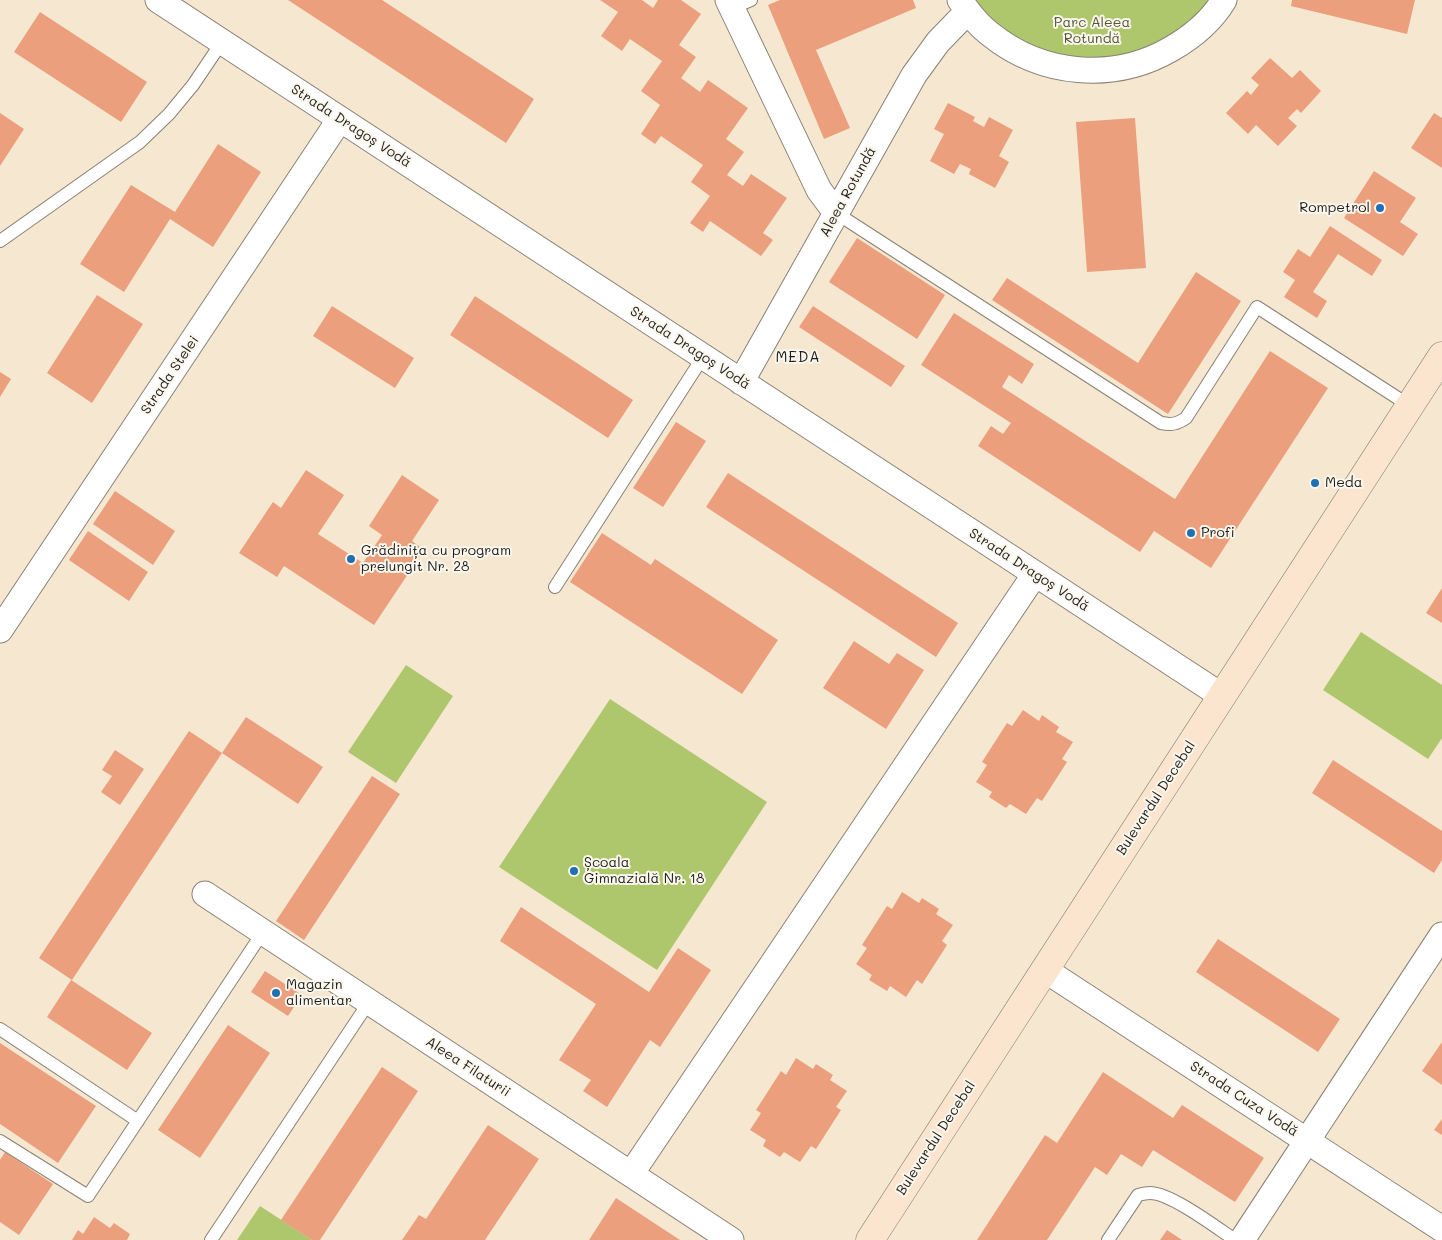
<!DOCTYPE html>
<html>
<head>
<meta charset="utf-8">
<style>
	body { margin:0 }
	canvas { display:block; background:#f6e7d1 }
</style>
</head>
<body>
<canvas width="1442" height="1240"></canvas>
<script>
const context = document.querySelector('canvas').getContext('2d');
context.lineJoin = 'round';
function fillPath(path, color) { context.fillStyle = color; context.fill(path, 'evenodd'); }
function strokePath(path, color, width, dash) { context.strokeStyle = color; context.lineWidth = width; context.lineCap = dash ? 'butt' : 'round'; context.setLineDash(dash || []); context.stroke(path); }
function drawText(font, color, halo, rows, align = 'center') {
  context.font = font + ' Mali,sans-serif'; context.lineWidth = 4; context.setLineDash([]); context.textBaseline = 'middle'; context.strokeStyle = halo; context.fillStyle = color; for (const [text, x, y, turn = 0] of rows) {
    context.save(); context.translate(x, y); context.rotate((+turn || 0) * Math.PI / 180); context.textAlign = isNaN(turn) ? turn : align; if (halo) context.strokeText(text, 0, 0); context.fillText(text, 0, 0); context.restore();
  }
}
const green = new Path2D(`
	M970,0H1214L1198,19L1157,47L1085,62L1014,41Z
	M1361,632L1442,685V738L1428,759L1323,690Z
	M406,665L453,696L396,783L348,752Z
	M610,699L767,802L657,970L499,867Z
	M260,1206L312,1240H237Z`);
const building = new Path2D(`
	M288,0H382L534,99L506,143Z
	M600,0H642L653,8L658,0H681L701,14L679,45L696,57L681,78L700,92L708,80L748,108L726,139L744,152L727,175L743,186L751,174L787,198L763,233L773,240L761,256L710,221L703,232L690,223L710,196L691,182L703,165L661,136L655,144L641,134L660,105L641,91L662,61L630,39L622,51L601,36L618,12Z
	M780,0H913L916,8L816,50L850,128L824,139L768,5Z
	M1292,0H1415L1407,34L1291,6Z
	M40,12L147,82L121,122L14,52Z
	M1270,58L1292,78L1300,70L1321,91L1301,113L1297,109L1288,118L1297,126L1278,146L1256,125L1248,134L1226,113L1247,91L1251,95L1259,85L1251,78Z
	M948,103L975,117L973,121L984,127L989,117L1013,130L999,156L1009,162L995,188L969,174L971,169L960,164L954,174L930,161L944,134L934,129Z
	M0,113L24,129L0,166Z
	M1434,113L1442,118V168L1411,148Z
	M1135,118L1146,268L1087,272L1076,122Z
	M218,144L261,172L213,247L170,219L124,292L80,264L131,185L175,212Z
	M1374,171L1416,198L1400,222L1418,234L1403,256L1344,218Z
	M1330,226L1382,260L1372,276L1338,254L1313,292L1327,301L1317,318L1284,297L1295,280L1283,272L1298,249L1310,257Z
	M857,238L945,295L917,339L829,282Z
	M1196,272L1241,301L1168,414L992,300L1007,278L1138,363Z
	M97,295L143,324L92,403L47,373Z
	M475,296L633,400L608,438L450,335Z
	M332,306L414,358L395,388L313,336Z
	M813,306L905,366L891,387L799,327Z
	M954,313L1034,364L1022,384L1009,375L1002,387L1175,499L1270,351L1328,388L1211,568L1154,531L1140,552L978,446L991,426L1003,434L1011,423L921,365Z
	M0,372L11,379L0,397Z
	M676,422L706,441L663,507L633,488Z
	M306,470L344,495L318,534L363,563L382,535L369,526L402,475L439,500L412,541L424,550L374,625L284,566L277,577L239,553L273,502L281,508Z
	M728,473L958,623L936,657L706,507Z
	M115,491L175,531L153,565L93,524Z
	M88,531L148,572L129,601L69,560Z
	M602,533L651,565L655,559L778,640L742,694L570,582Z
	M1442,588V623L1426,613Z
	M854,641L889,664L897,653L924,670L886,729L823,688Z
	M1023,710L1039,721L1042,715L1059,727L1056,732L1073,742L1062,759L1067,762L1042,801L1037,798L1026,814L1010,804L1006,808L989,797L992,792L976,782L987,765L982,762L1007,723L1012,726Z
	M246,717L323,767L298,804L222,753Z
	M189,731L222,753L72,980L39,958Z
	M115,750L144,769L120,805L101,792L112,776L102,770Z
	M1333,760L1442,831V860L1434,873L1312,793Z
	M372,776L400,794L304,940L276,921Z
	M902,892L919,903L922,898L939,909L936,914L953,925L942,941L947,945L922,984L917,980L906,997L890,986L887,991L869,980L872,975L856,964L867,948L862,945L887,906L892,909Z
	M521,907L649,992L678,948L711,970L660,1047L650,1040L607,1107L583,1091L591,1080L559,1060L596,1004L500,941Z
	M1218,939L1340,1019L1318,1052L1196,972Z
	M265,971L302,995L288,1016L251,992Z
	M71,980L152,1033L127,1070L47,1017Z
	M228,1025L270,1053L200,1158L158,1130Z
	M1442,1042V1085L1422,1071Z
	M0,1043L96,1106L58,1163L0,1124Z
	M796,1058L813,1069L816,1064L833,1075L830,1080L847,1091L836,1107L841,1110L816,1149L811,1146L800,1162L784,1152L780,1157L763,1146L766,1140L750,1130L761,1113L756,1110L781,1071L786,1075Z
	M382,1067L418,1091L320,1240H312L281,1220Z
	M1103,1072L1173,1118L1182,1105L1264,1158L1235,1202L1153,1150L1142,1167L1121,1154L1107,1175L1095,1167L1047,1240H977L1045,1135L1057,1143Z
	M1442,1119V1135L1434,1130Z
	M488,1125L539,1159L485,1240H402L419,1215L426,1219Z
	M5,1152L53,1184L19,1235L0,1222V1160Z
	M616,1198L680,1240H589Z
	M94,1217L110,1228L114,1223L130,1234L127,1240H72L78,1230L83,1234Z
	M1167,1230L1182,1240H1160Z`);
const lane = new Path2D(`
	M732,8L751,0
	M836,213L1161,423C1172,425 1177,424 1186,418L1257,307L1410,406
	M0,241L140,142L169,114L193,85L222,42
	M555,587L703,357
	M0,1029L138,1121
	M0,1141L88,1196L263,932
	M211,1240L369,1002
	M1108,1240L1138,1195C1142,1194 1146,1193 1150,1193C1171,1193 1217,1228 1235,1240`);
const street = new Path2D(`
	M158,0L1222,696
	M728,0L819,190L836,213
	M960,0C968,12 978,25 990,34C1042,76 1114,82 1171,49C1192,37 1212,20 1224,0
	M741,382L914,75L938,42L968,11
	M0,630L340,119
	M205,894L731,1240
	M1045,970L1442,1229
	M631,1174L1035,574
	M1242,1240L1442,935`);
const secondary = new Path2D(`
	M870,1240L1442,356`);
const markers = [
	[1380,208,5,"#1f6fb2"],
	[1315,483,5,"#1f6fb2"],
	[1191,533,5,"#1f6fb2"],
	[351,559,5,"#1f6fb2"],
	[574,871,5,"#1f6fb2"],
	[276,993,5,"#1f6fb2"]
];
const parkNames = [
	["Parc Aleea",1092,23],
	["Rotundă",1092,39]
];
const streetNames = [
	["Strada Dragoș Vodă",351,126,33],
	["Aleea Rotundă",848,192,-61],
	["Strada Dragoș Vodă",690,348,33],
	["Strada Stelei",170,375,-56],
	["Strada Dragoș Vodă",1029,570,33],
	["Bulevardul Decebal",1156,798,-57],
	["Aleea Filaturii",468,1067,33],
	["Strada Cuza Vodă",1244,1099,33],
	["Bulevardul Decebal",936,1138,-57]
];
const poiNames = [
	["Rompetrol",1370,208,"right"],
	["Meda",1325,483],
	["Profi",1201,533],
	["Grădinița cu program",361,551],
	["prelungit Nr. 28",361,567],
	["Școala",584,863],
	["Gimnazială Nr. 18",584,879],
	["Magazin",286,985],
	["alimentar",286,1001]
];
const neighbourhoodNames = [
	["MEDA",798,357]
];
fillPath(green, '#aec76c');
fillPath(building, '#eb9f7d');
strokePath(lane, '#898276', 14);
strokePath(street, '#898276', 27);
strokePath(secondary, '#898276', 29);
strokePath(lane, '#fff', 12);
strokePath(street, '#fff', 25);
strokePath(secondary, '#fbe5cf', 28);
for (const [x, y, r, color] of markers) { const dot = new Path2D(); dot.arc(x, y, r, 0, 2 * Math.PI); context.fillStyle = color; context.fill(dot); strokePath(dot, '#fbf7ec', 2); }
drawText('14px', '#4f5838', '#fbf7ec', parkNames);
drawText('14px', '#1c1c1c', '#fbf7ec', streetNames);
drawText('14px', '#1c1c1c', '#fbf7ec', poiNames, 'left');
context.letterSpacing = '1px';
drawText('15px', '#1c1c1c', '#fbf7ec', neighbourhoodNames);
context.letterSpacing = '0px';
</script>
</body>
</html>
